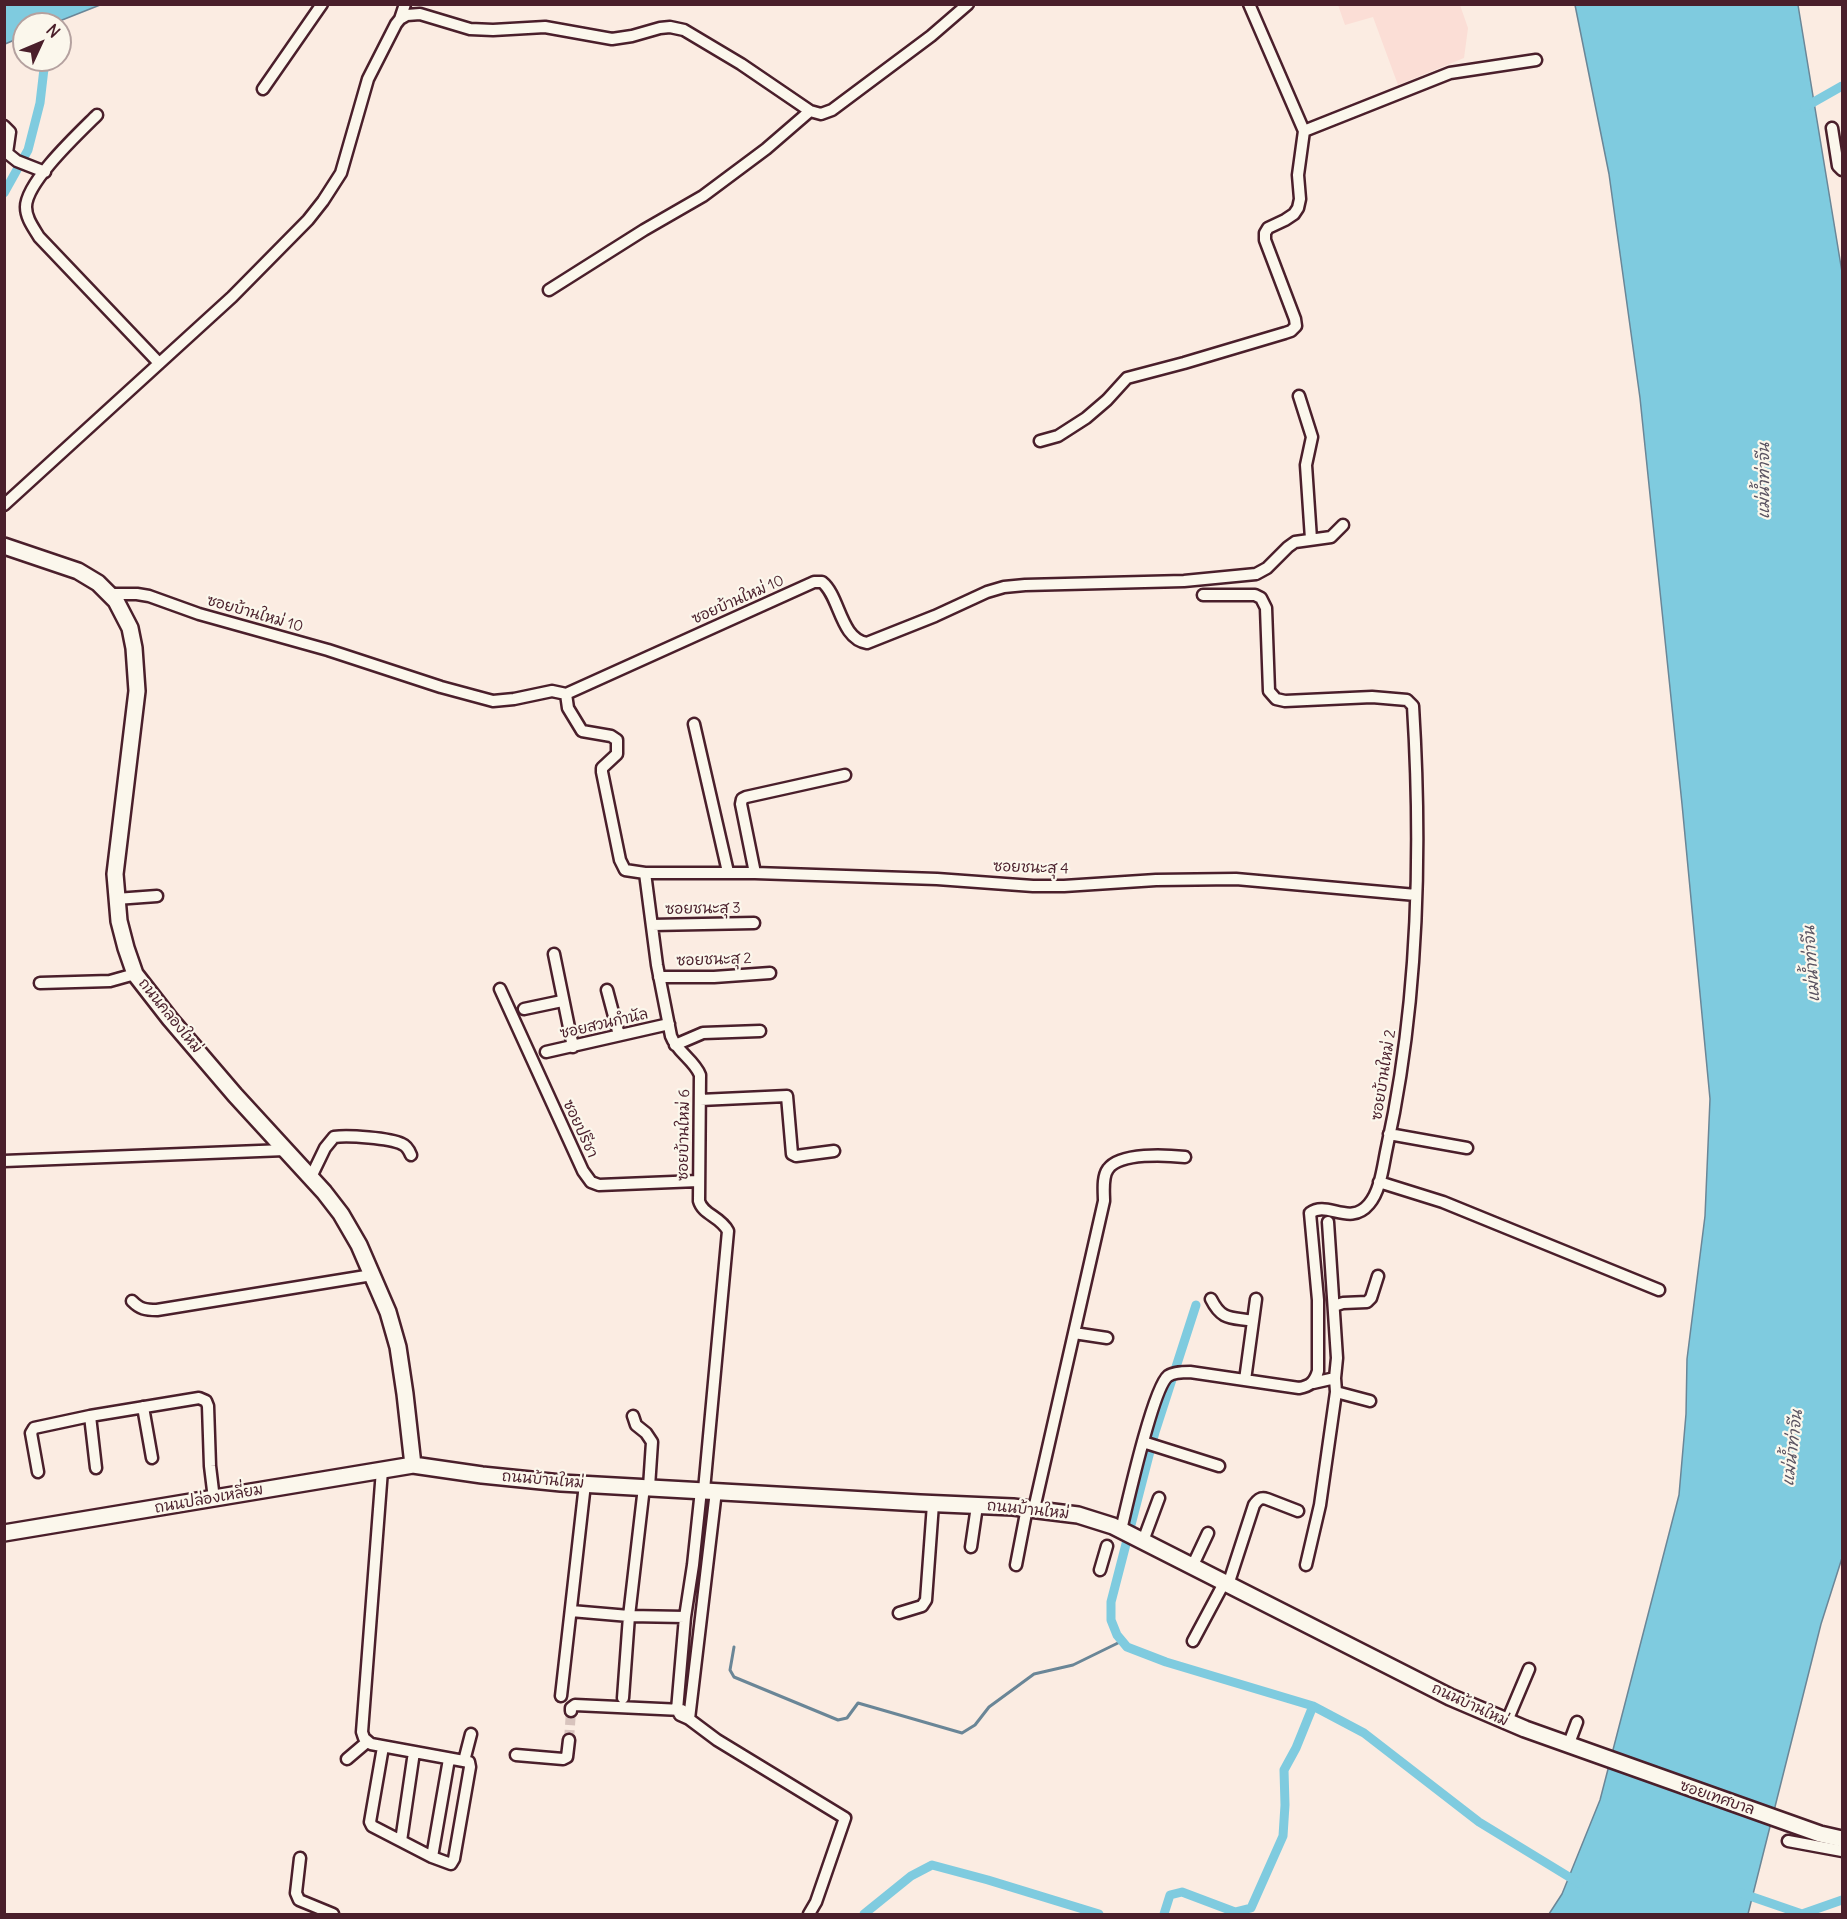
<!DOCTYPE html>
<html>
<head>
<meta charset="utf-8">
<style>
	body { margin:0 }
	#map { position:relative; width:1847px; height:1919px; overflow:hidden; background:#fbece2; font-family:Delius,sans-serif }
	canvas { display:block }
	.frame { position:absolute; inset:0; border:6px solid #4a1f2b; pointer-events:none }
	.north { position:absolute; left:12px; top:12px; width:60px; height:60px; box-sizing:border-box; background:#fbf7ec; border:2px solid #b4a19f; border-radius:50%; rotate:46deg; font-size:16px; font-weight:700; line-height:24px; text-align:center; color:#4a1f2b }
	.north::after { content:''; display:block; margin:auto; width:21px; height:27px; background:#4a1f2b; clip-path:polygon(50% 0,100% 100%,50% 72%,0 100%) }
</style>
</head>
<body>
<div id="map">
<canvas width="1847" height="1919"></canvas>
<div class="frame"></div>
<div class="north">N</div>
</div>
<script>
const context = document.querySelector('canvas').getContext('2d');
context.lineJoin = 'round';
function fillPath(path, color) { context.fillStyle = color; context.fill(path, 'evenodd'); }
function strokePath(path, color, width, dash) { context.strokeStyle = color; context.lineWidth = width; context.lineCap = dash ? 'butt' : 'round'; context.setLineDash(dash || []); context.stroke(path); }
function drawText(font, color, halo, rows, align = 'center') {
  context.font = font + ' Delius,"Playpen Sans Thai",sans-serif'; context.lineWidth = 4.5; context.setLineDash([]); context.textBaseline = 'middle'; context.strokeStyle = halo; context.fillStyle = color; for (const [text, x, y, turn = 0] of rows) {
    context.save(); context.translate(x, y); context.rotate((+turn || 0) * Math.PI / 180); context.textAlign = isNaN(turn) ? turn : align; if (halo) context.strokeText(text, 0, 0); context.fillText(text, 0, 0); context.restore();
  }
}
const built = new Path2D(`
	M1338,5H1460L1468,28L1464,58L1398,85L1373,17L1345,25Z`);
const water = new Path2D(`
	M5,4H100V5L52,24H24V36L5,44Z
	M1575,5H1798L1842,272V1558L1821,1624L1748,1914H1549L1562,1894L1600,1800L1679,1495L1686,1414L1687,1359L1705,1216L1710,1099L1682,804L1640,398L1609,174Z`);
const stream = new Path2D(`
	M734,1647L730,1670L734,1677L838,1720L847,1718L858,1703L962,1733L975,1725L989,1707L1034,1674L1073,1665L1122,1641`);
const canal = new Path2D(`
	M1805,107L1842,86
	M4,193L28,150L40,103L45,60
	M1196,1305L1155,1432L1111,1602V1620L1117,1635L1127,1647L1166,1662L1313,1706L1364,1733L1479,1822L1579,1883
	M1741,1893L1802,1914
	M864,1914L911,1876L932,1865L988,1880L1099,1914
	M1164,1914L1170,1895L1182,1892L1235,1912L1251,1908L1283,1836L1285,1805L1284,1770L1296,1748L1313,1706
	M1802,1914L1842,1900`);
const streetTunnel = new Path2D(`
	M569,1740L571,1711`);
const street = new Path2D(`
	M400,19L407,15L420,14L470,29L493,30L545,27L612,39L632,36L660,28L670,27L684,30L741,64L810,111L821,114L832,110L931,36L968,4
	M263,89L322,4
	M97,115C79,133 26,182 26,207C26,218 33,227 39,237L159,363
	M4,126L10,132L7,153L17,161L45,172
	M1832,128L1838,166L1842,170
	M1304,131L1450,73L1536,60
	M549,290L644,230L703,196L766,149L810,111
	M1299,396L1312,437L1306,465L1311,539
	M1040,441L1058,436L1086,418L1107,400L1127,378L1184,363L1285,333L1291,331L1296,326L1295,319L1265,240V233L1268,228L1285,220L1294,214L1298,208L1300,199L1298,175L1304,131L1249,4
	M4,505L232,297L308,220L323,201L341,173L368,79L396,24L400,19L405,4
	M109,594H137L149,596L199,614L328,650L441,687L493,701L514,699L552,691L566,694L814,582H822C840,596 840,639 867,643L935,616L987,592L1004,587L1025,585L1184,581L1256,574L1267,568L1288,547L1295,542L1331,537L1343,525
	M566,694L568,708L582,731L611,736L617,740V754L602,768V772L620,860L625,870L645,873L657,965L671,1036C677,1052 694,1060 700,1075L699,1201C703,1215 720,1216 728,1231L704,1490
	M694,724L728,872
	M645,873H755L937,879L1033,886H1064L1156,880L1236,879L1416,895
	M755,873L741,804L742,799L746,797L845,775
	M116,899L157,896
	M652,925L754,923
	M554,954L573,1047
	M659,977H714L770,973
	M40,983L110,981L135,974
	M500,989L583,1171L591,1182L599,1185L698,1181
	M607,990L619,1035
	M524,1009L562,1001
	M675,1045L703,1033L760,1031
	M546,1052L669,1024
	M700,1100L787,1096L792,1154L796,1156L834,1151
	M1389,1134L1467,1148
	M4,1161L285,1150
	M311,1177L325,1148L334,1137C348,1135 390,1138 402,1144C407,1146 409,1150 411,1155
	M1379,1182L1443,1202L1659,1290
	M1211,1299C1222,1321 1231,1317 1253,1321
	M132,1301C140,1309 145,1310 157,1310L372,1275
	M1334,1306L1343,1303L1367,1302L1371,1298L1378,1276
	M1074,1333L1107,1338
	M1245,1380L1256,1299
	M1313,1383L1335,1378L1337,1358L1328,1222
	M1336,1392L1370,1401
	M143,1407L152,1458
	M90,1416L96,1468
	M633,1416L636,1425L646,1433L652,1442L649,1487
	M1143,1442L1219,1466
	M382,1470L362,1732L364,1738L371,1744L469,1762L470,1767L454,1859L451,1864L432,1857L372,1826L370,1822L383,1747
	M38,1472L31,1433L34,1428L90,1416L199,1398L206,1401L208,1406L210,1466L214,1499
	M701,1490L693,1565L685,1617L677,1710L680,1715L689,1719L717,1740L845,1818L816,1902L809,1914
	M1034,1509L1104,1201C1104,1192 1102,1177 1108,1169C1120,1152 1167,1155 1185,1157
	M1121,1530C1127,1505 1153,1388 1168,1376C1174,1372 1183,1372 1190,1372L1299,1388C1311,1386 1315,1381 1318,1371V1300L1310,1213C1327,1200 1350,1227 1369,1204C1381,1190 1383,1165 1387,1147C1418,1006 1422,851 1413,706L1407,700L1372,697L1285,701L1276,699L1269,691L1266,608L1261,598L1255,595H1203
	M1143,1541L1159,1498
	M971,1547L977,1506
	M1016,1565L1027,1508
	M1306,1565L1320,1505L1336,1392L1335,1378
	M1192,1567L1208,1533
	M1100,1570L1107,1546
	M1228,1585L1254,1505C1258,1499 1261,1497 1267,1499L1298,1511
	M571,1611L629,1616L685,1617
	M899,1613L922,1606L926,1600L933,1504
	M1193,1641L1224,1583
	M561,1696L585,1484
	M623,1698L629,1616L644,1487
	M571,1711V1708L575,1705L682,1710
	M689,1719L716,1491
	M1507,1721L1529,1669
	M1568,1746L1577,1722
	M516,1755L563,1759L567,1757L569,1740
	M347,1759L367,1742
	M464,1761L471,1734
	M401,1841L414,1752
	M1788,1841L1842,1851
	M432,1857L449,1759
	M300,1858L296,1893L299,1900L333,1914`);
const secondary = new Path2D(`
	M4,546L78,571L98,583L116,601L130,628L134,648L137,691L115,874L119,921L126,948L135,974L170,1019L235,1095L324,1192L341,1214L359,1245L388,1312L398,1347L405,1394L413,1465
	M4,1533L413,1465L482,1475L561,1483L920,1503L1013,1507L1078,1515L1113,1526L1450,1697L1525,1729L1820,1834L1842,1839`);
const streetNames = [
	["ซอยบ้านใหม่ 10",738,600,-24],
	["ซอยบ้านใหม่ 10",255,614,16],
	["ซอยชนะสุ 4",1031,868,2],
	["ซอยชนะสุ 3",703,909,-1],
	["ซอยชนะสุ 2",714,960,-2],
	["ถนนคลองใหม่",170,1016,51],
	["ซอยสวนกำนัล",604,1024,-13],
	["ซอยบ้านใหม่ 2",1384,1075,-81],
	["ซอยปรีชา",580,1129,65],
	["ซอยบ้านใหม่ 6",684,1135,-89],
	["ถนนบ้านใหม่",543,1480,5],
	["ถนนปล่องเหลี่ยม",209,1499,-10],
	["ถนนบ้านใหม่",1028,1510,6],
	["ถนนบ้านใหม่",1470,1705,25],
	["ซอยเทศบาล",1717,1798,19]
];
const waterNames = [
	["แม่น้ำท่าจีน",1764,481,-90],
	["แม่น้ำท่าจีน",1812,964,-94],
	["แม่น้ำท่าจีน",1793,1448,-83]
];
fillPath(built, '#fbded6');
fillPath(water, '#7fcbdf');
strokePath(water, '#6a8697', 1.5);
strokePath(stream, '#6a8697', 3);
strokePath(canal, '#7fcbdf', 9);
strokePath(streetTunnel, '#d8c3bd', 10, [10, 5]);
strokePath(street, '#4a1f2b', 15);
strokePath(secondary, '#4a1f2b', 20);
strokePath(street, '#fbf7ec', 10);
strokePath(secondary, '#fbf7ec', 15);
drawText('15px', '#4a1f2b', '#fbf7ec', streetNames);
drawText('italic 16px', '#5a5361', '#fbf7ec', waterNames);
</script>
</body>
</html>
